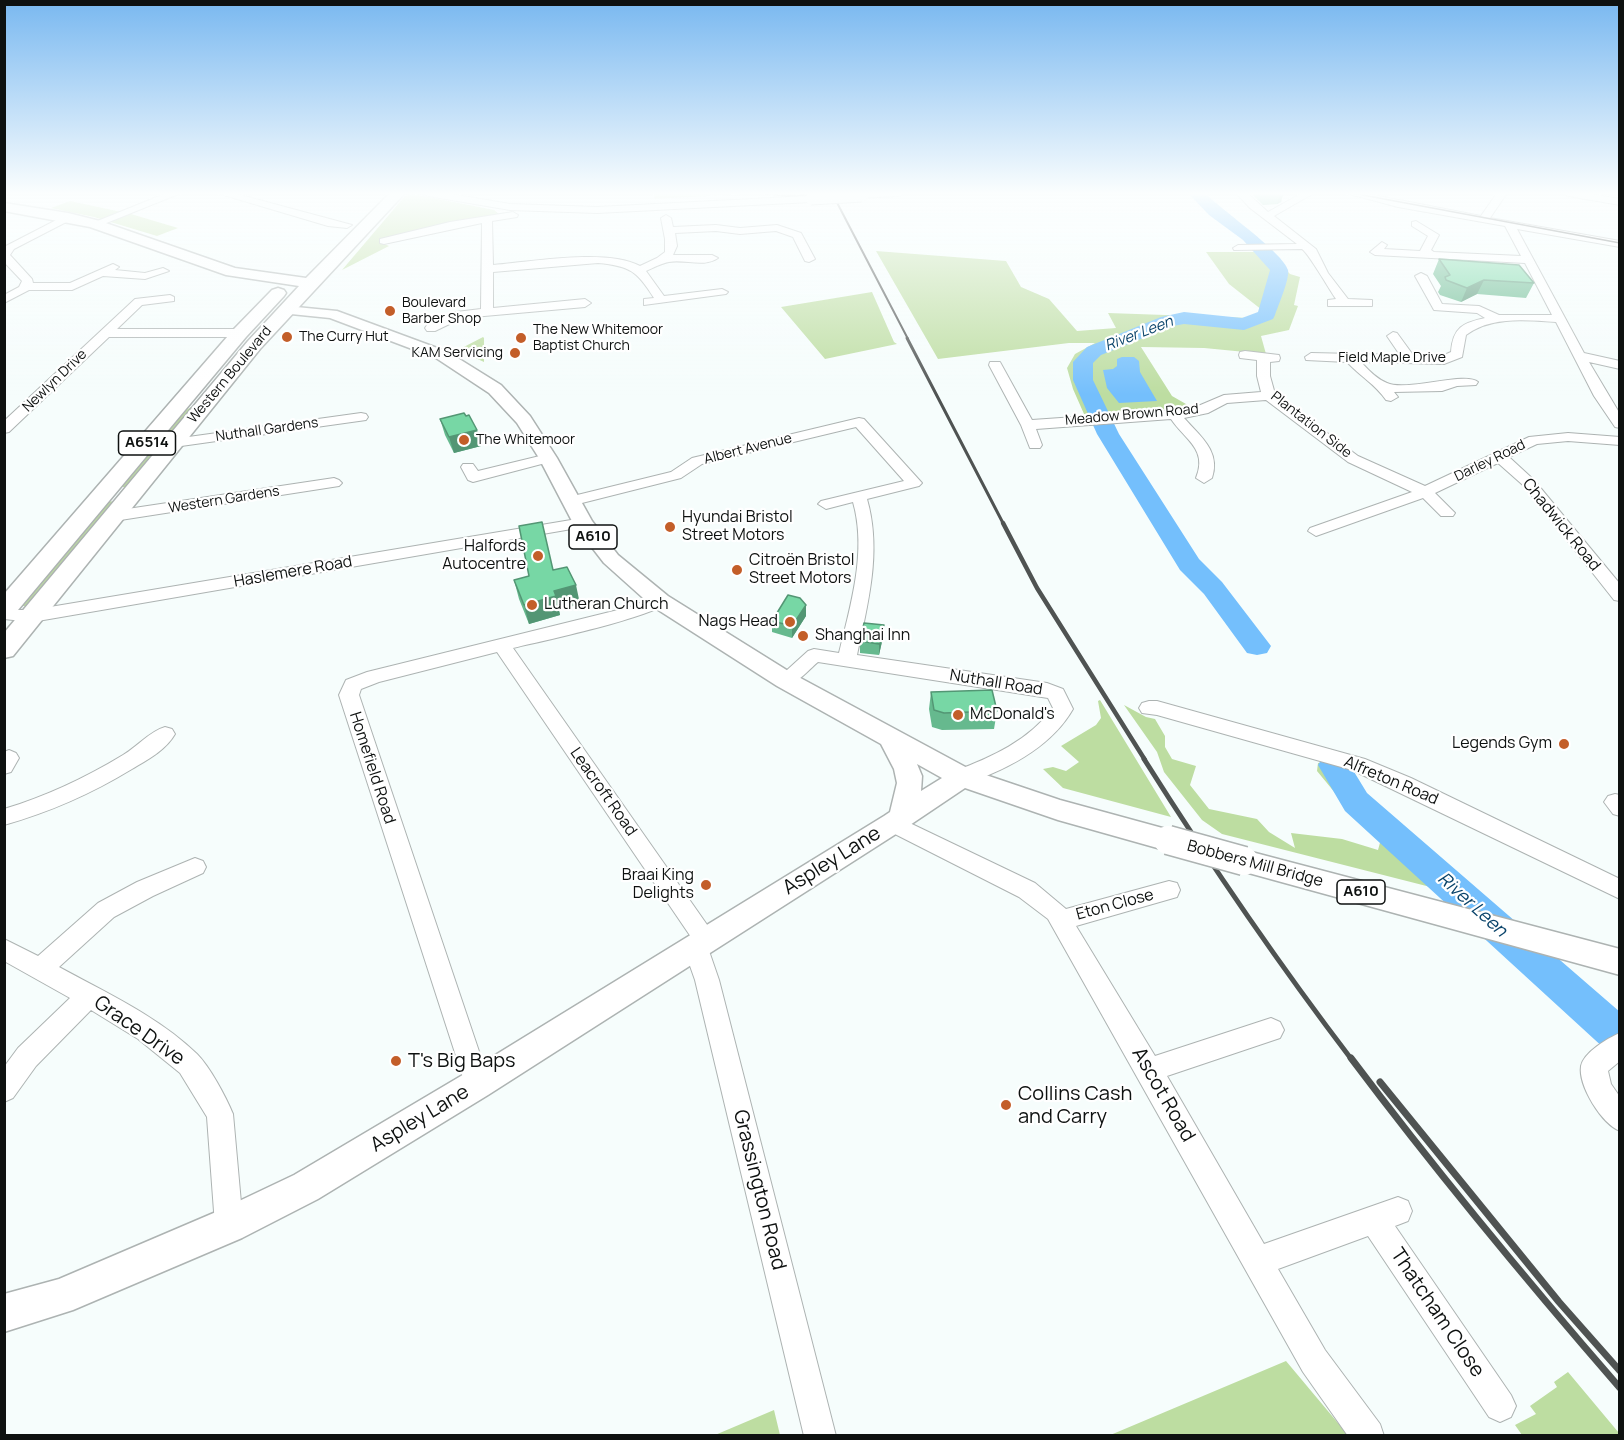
<!DOCTYPE html>
<html>
<head>
<meta charset="utf-8">
<style>
	body { margin:0 }
	#map { position:relative; width:1624px; height:1440px; overflow:hidden; background:#f6fdfc; font-family:Manrope,sans-serif }
	canvas { display:block }
	.frame { position:absolute; inset:0; border:6px solid #0e1110; pointer-events:none }
</style>
</head>
<body>
<div id="map">
<canvas width="1624" height="1440"></canvas>
<div class="frame"></div>
</div>
<script>
const context = document.querySelector('canvas').getContext('2d');
context.lineJoin = 'round';
function fillPath(path, color) { context.fillStyle = color; context.fill(path, 'evenodd'); }
function strokePath(path, color, width, dash) { context.strokeStyle = color; context.lineWidth = width; context.lineCap = dash ? 'butt' : 'round'; context.setLineDash(dash || []); context.stroke(path); }
function drawText(font, color, halo, rows, align = 'center') {
  context.font = font + ' Manrope,sans-serif'; context.lineWidth = 4.5; context.setLineDash([]); context.textBaseline = 'middle'; context.strokeStyle = halo; context.fillStyle = color; for (const [text, x, y, turn = 0] of rows) {
    context.save(); context.translate(x, y); context.rotate((+turn || 0) * Math.PI / 180); context.textAlign = isNaN(turn) ? turn : align; if (halo) context.strokeText(text, 0, 0); context.fillText(text, 0, 0); context.restore();
  }
}
const green = new Path2D(`
	M653,193H738L741,194L655,199Z
	M413,194L494,210L499,214L393,236L382,243L389,246L342,270L405,196Z
	M70,201L131,214L178,228L157,236L94,217L51,208Z
	M876,251L1006,261L1021,287L1049,299L1077,331L1116,328L1108,313L1251,318L1262,310L1229,284L1206,252H1269L1290,274L1300,277L1294,305L1298,306L1289,330L1261,336L1266,354L1204,348L1141,347L1172,396L1193,408L1084,414L1073,389L1067,368L1075,354L1095,343H1069L938,359Z
	M872,292L894,342L897,344L825,359L781,307Z
	M484,338V362L458,350L483,337Z
	M191,407L196,408L129,487H121L120,485L182,413Z
	M114,501L116,503L28,606H22L108,502Z
	M1100,700L1171,817L1063,788L1043,769L1053,767L1066,771L1079,762L1061,746L1096,725L1101,718L1098,701Z
	M1124,705L1146,717L1155,719L1165,736V747L1172,759L1196,766L1190,785L1209,809L1257,819L1269,832L1295,848L1291,833L1342,839L1378,850L1381,839L1345,805L1317,771L1318,763L1328,762L1357,804L1454,893L1222,834L1202,820L1164,772L1157,752Z
	M1286,1361L1348,1435L1108,1436Z
	M1568,1372L1619,1433V1435H1522L1515,1425L1536,1414L1530,1406L1557,1387L1554,1382Z
	M774,1410L780,1435H715Z`);
const water = new Path2D(`
	M1122,357H1134L1139,361L1140,372L1157,401L1119,403L1107,388L1103,370L1113,369L1117,366V359Z`);
const river = new Path2D(`
	M1188,193H1205C1220,209 1283,252 1288,270C1290,278 1278,306 1275,315L1273,319L1244,330L1184,324L1173,326L1101,355L1093,363V380L1119,434L1199,559L1222,582L1271,646L1267,653L1257,655L1247,653L1204,594L1180,570L1097,434L1073,380V362L1087,347L1161,317L1184,312L1242,318L1258,312L1270,270L1243,240L1209,215Z
	M1334,753L1345,757L1367,793L1620,1012V1055L1606,1050L1345,811L1318,765L1323,757Z`);
const minor = new Path2D(`
	M167,193H181L99,226L90,224Z
	M217,193H233L352,225L347,228L328,226Z
	M423,193H445L510,204L597,207L811,196L816,199L811,202L597,213L510,210L428,196Z
	M863,193H904L899,196L859,198V194Z
	M1236,193H1247L1268,212L1302,193H1314L1274,216L1316,249L1328,273L1348,299L1372,300V306H1328V300L1336,299C1329,289 1309,254 1302,249L1234,250L1233,248L1238,245L1297,244L1250,208Z
	M1346,193H1363L1481,216L1497,193H1507L1490,218L1620,241V247L1517,229L1584,353L1620,361V369L1589,362L1620,414V428L1615,427L1594,396L1556,322C1526,320 1491,316 1466,335L1462,357L1444,364L1361,362C1368,370 1377,379 1387,383C1406,392 1466,371 1478,382L1476,385L1457,386L1442,391L1394,392L1398,397L1391,401L1386,400C1376,385 1360,376 1347,362L1306,360L1305,357L1311,353L1400,355L1387,336L1393,332L1397,333L1413,355L1442,356L1451,352C1453,327 1463,323 1485,318L1477,313L1434,310L1415,276L1421,273L1427,276L1442,304L1479,306L1499,315H1552L1525,263L1375,255L1370,252L1382,242L1387,245L1384,249L1420,251L1428,236L1412,226V222L1416,221L1439,235L1431,250L1434,252L1521,256L1505,226L1398,207Z
	M1563,193H1585L1620,199V205L1568,196Z
	M513,212L518,215L517,217L492,221L493,265C530,262 607,248 640,266L657,258L665,252V239L661,218L666,215L671,218L673,227L716,225L740,228L777,225L801,233L815,259L809,262L805,261L793,237L776,231L740,234L716,231L675,233L677,246L673,255H712L718,258C704,268 685,259 669,262C662,263 653,268 646,271L664,296L722,289L728,292L726,294L644,305V299L654,298C637,271 630,266 598,263L493,272V308L585,299L591,303L585,307L462,318L435,331H427L425,328L427,325L456,312L481,309L482,223L384,244L380,243V239L450,222Z
	M68,214L72,215V219L14,249L10,255L32,279L33,283H70L113,264L119,267L115,270L145,273L163,268L169,271L145,279L103,276L72,290H29L4,303V295L19,287L22,281L4,262V247Z
	M170,295L174,297V301L142,305L117,329H240L246,333L240,337H109L9,432L4,433V421L135,299Z
	M1245,351L1279,355L1280,358L1279,361L1270,362V376L1275,394L1358,456L1425,486L1529,437L1568,433L1620,437V445L1568,441L1537,444L1509,457L1534,480L1620,584V601L1614,600L1524,486L1498,463L1435,493L1455,513L1453,516H1441L1423,498L1316,536L1308,531L1310,528L1412,492L1348,462L1266,400L1227,403L1208,413L1184,418C1200,436 1221,451 1212,478L1204,483L1196,478C1208,449 1185,440 1171,419L1036,429L1042,445L1040,448H1030L1021,425L989,365L990,362H1000L1032,420L1191,409L1224,395L1261,392L1257,376V360L1240,358L1239,355L1240,352Z
	M361,413L366,414L368,417L366,420L174,447L167,443L174,439Z
	M859,418L864,419L922,483L919,486L867,499C882,551 868,603 857,655L1047,683L1063,689L1073,709C1050,749 1004,771 962,785L955,783L952,777L955,771C992,757 1028,741 1053,708L1048,698L818,662C807,671 794,689 778,685L776,680L808,651L814,649L839,653C851,604 867,551 853,502L826,509L818,504L821,501L904,481L856,427L702,464L681,478L570,506L562,501L565,498L671,472L692,458Z
	M548,454L553,455L555,458L553,461L473,482L468,480L461,467L463,464H473L478,471Z
	M334,478L339,480L342,483L339,486L114,521L106,516L114,511Z
	M583,518L589,520L591,523L589,526L32,622L4,619V605L16,610H32Z
	M660,595L666,597L669,601C659,616 538,642 513,648L717,939L713,946L708,948L719,980L836,1436H804L695,980L683,946L687,939L691,937L497,652L379,682L361,689L359,695L490,1084L486,1093L477,1097L468,1093L339,695L346,680L367,672L630,607Z
	M1149,701H1157L1365,759L1411,778L1620,879V899L1352,770L1157,715L1142,713L1139,708L1142,703Z
	M165,727L172,729L175,734C166,750 147,760 132,769C91,794 50,812 4,825V809C47,796 85,778 123,755C137,747 150,731 165,727Z
	M9,750L16,753L19,758L11,772L4,774V752Z
	M1615,794L1620,795V816L1613,814L1604,802L1608,796Z
	M893,815L1035,883L1066,909L1169,881L1177,883L1180,890L1177,897L1076,926L1155,1056L1271,1018L1280,1022L1284,1030L1280,1038L1167,1076L1264,1244L1398,1197L1408,1201L1412,1211L1408,1221L1395,1226L1511,1395L1516,1406L1511,1417L1500,1422L1489,1417L1368,1236L1278,1269L1325,1350L1380,1424L1384,1436H1348L1303,1372L1048,919L1019,897L885,829L882,823L885,817Z
	M195,858L203,861L206,867L203,873L153,896L114,917L59,967C105,992 159,1017 197,1054C210,1067 226,1097 233,1114L243,1225L239,1235L229,1239L219,1235L215,1225L207,1117L180,1073L138,1039L91,1010L36,1066L13,1098L4,1102V1067L18,1048L70,998L4,961V939L38,956L98,903L137,882Z
	M1620,1033V1061L1608,1071L1611,1084L1620,1097V1131C1602,1124 1578,1086 1581,1066C1584,1052 1608,1038 1620,1033Z`);
const major = new Path2D(`
	M286,306L337,311L448,352L501,385L530,416L557,458L592,521L618,555L668,596L793,674L971,770L1060,800L1177,832L1181,840L1177,848L1168,851L1058,820L965,788L910,825L488,1095L318,1199L242,1238L73,1310L4,1332V1294L59,1279L216,1212L294,1175L466,1073L884,816L890,812L897,783L894,769L881,744L777,686L652,606L604,563L573,523L539,458L517,423L489,393L436,358L330,318L281,313L279,310L281,307ZM917,764L942,778L921,791L922,776Z
	M1244,850L1620,949V975L1234,869L1230,861L1234,853Z`);
const highway = new Path2D(`
	M390,193H405L260,349L13,656L4,658V633L248,341L299,286L226,275L90,227L4,211V203L68,213L100,221L235,268L306,278Z
	M278,288L284,290L286,293L284,296L246,337L13,616L4,618V594L234,329L272,290Z`);
const tram = new Path2D(`
	M757,193L786,196L835,193
	M1352,193L1620,243`);
const railFar4 = new Path2D(`
	M832,193L908,339`);
const railFar3 = new Path2D(`
	M907,338L1004,525`);
const railFar2 = new Path2D(`
	M1003,523L1037,588L1145,760`);
const railFar1 = new Path2D(`
	M1144,759C1209,862 1278,963 1352,1060`);
const rail = new Path2D(`
	M1351,1058C1436,1171 1527,1281 1620,1388
	M1380,1082L1559,1302L1620,1371`);
const minorBridge = new Path2D(`
	M811,199L862,196`);
const majorBridge = new Path2D(`
	M1168,840L1244,861`);
const wall = new Path2D(`
	M1251,193H1289L1283,195L1281,202L1277,204L1263,205Z
	M1439,259L1534,283L1526,298L1477,294L1461,302L1440,295L1438,292L1441,286L1433,274Z
	M440,419L481,446L454,453L445,435Z
	M553,570L580,604L559,610L560,615L529,624L519,599L514,580Z
	M806,605V616L792,638L772,632V621Z
	M883,637L879,655L860,653V641Z
	M931,692L997,711L994,729L942,730L932,727L929,709Z`);
const shadedWall = new Path2D(`
	M1281,193H1289L1283,195L1281,202L1277,204Z
	M1484,280L1477,294L1461,302L1467,288Z
	M477,430L481,446L454,453L449,437Z
	M576,585L580,604L559,610L560,615L529,624L524,605L554,591Z
	M806,605V616L792,638V626Z
	M884,625L883,637L879,655V644Z`);
const building = new Path2D(`
	M1439,259L1519,265L1534,283L1484,280L1467,288L1446,280L1445,277L1450,275Z
	M464,413L466,416L469,415L477,430L449,437L440,419Z
	M542,522L553,570L567,567L576,585L554,591L556,596L524,605L514,580L529,576L519,526Z
	M788,595L800,598L806,605L792,626L772,621Z
	M864,623L884,625L879,644L860,641Z
	M992,690L997,711L944,713L934,710L931,692Z`);
const markers = [
	[390,311,6,"#c35e29"],
	[287,337,6,"#c35e29"],
	[521,338,6,"#c35e29"],
	[515,353,6,"#c35e29"],
	[464,440,6,"#c35e29"],
	[670,527,6,"#c35e29"],
	[538,556,6,"#c35e29"],
	[737,570,6,"#c35e29"],
	[532,605,6,"#c35e29"],
	[790,622,6,"#c35e29"],
	[803,636,6,"#c35e29"],
	[958,715,6,"#c35e29"],
	[1564,744,6,"#c35e29"],
	[706,885,6,"#c35e29"],
	[396,1061,6,"#c35e29"],
	[1006,1105,6,"#c35e29"]
];
const farPoinames = [
	["Boulevard",402,303],
	["Barber Shop",402,319],
	["The New Whitemoor",533,330],
	["Baptist Church",533,346],
	["The Curry Hut",299,337],
	["KAM Servicing",503,353,"right"],
	["The Whitemoor",476,440]
];
const farStreetnames = [
	["Field Maple Drive",1392,358],
	["Western Boulevard",230,375,-50],
	["Newlyn Drive",55,381,-44],
	["Meadow Brown Road",1132,415,-5],
	["Plantation Side",1311,425,38],
	["Nuthall Gardens",267,430,-8],
	["Albert Avenue",748,449,-14],
	["Darley Road",1490,461,-26],
	["Western Gardens",224,500,-9]
];
const farWaternames = [
	["River Leen",1139,334,-21]
];
const shields = [
	[147,443,57],
	[593,537,48],
	[1361,892,48]
];
const shieldNames = [
	["A6514",147,443],
	["A610",593,537],
	["A610",1361,892]
];
const poiNames = [
	["Hyundai Bristol",682,518],
	["Street Motors",682,536],
	["Halfords",526,547,"right"],
	["Autocentre",526,565,"right"],
	["Citroën Bristol",749,561],
	["Street Motors",749,579],
	["Lutheran Church",544,605],
	["Nags Head",778,622,"right"],
	["Shanghai Inn",815,636],
	["McDonald's",970,715],
	["Legends Gym",1552,744,"right"],
	["Braai King",694,876,"right"],
	["Delights",694,894,"right"]
];
const streetNames = [
	["Chadwick Road",1561,525,51],
	["Haslemere Road",293,572,-10],
	["Nuthall Road",996,683,9],
	["Homefield Road",372,768,72],
	["Alfreton Road",1391,781,23],
	["Leacroft Road",603,792,55],
	["Bobbers Mill Bridge",1255,864,15],
	["Eton Close",1115,905,-15]
];
const waterNames = [
	["River Leen",1472,905,42]
];
const nearStreetnames = [
	["Aspley Lane",832,861,-32],
	["Grace Drive",139,1031,35],
	["Ascot Road",1163,1095,60],
	["Aspley Lane",420,1119,-31],
	["Grassington Road",759,1190,76],
	["Thatcham Close",1437,1313,56]
];
const nearPoinames = [
	["T's Big Baps",408,1061],
	["Collins Cash",1018,1094],
	["and Carry",1018,1117]
];
fillPath(green, '#bddda1');
fillPath(water, '#74bffc');
fillPath(river, '#74bffc');
strokePath(minor, '#adb3b2', 2);
strokePath(major, '#adb3b2', 3);
strokePath(highway, '#adb3b2', 3);
fillPath(minor, '#fff');
fillPath(major, '#fff');
fillPath(highway, '#fff');
strokePath(tram, '#4f5352', 1.5);
strokePath(railFar4, '#4f5352', 2);
strokePath(railFar3, '#4f5352', 3);
strokePath(railFar2, '#4f5352', 4.5);
strokePath(railFar1, '#4f5352', 5);
strokePath(rail, '#4f5352', 7);
strokePath(minorBridge, '#adb3b2', 13, []);
strokePath(majorBridge, '#adb3b2', 31, []);
strokePath(minorBridge, '#fff', 11);
strokePath(majorBridge, '#fff', 28);
fillPath(wall, '#66b98e');
fillPath(shadedWall, '#539674');
fillPath(building, '#77d7a5');
strokePath(building, '#539674', 1.5);
const sky = context.createLinearGradient(0, 0, 0, 395);
sky.addColorStop(0, '#79b8f0');
sky.addColorStop(0.49, '#fbfefe');
sky.addColorStop(1, '#fbfefe00');
context.fillStyle = sky;
context.fillRect(0, 0, 1624, 395);
for (const [x, y, r, color] of markers) { const dot = new Path2D(); dot.arc(x, y, r, 0, 2 * Math.PI); context.fillStyle = color; context.fill(dot); strokePath(dot, '#fff', 2); }
drawText('14px', '#0e1110', '#fff', farPoinames, 'left');
drawText('14px', '#0e1110', '#fff', farStreetnames);
drawText('italic 15px', '#0a446b', '#fff', farWaternames);
for (const [x, y, w] of shields) { const box = new Path2D(); box.roundRect(x - w / 2, y - 12, w, 24, 4.5); context.fillStyle = '#fff'; context.fill(box); strokePath(box, '#0e1110', 1.5); }
drawText('bold 15px', '#0e1110', null, shieldNames);
drawText('16px', '#0e1110', '#fff', poiNames, 'left');
drawText('16px', '#0e1110', '#fff', streetNames);
drawText('italic 18px', '#0a446b', '#fff', waterNames);
drawText('20px', '#0e1110', '#fff', nearStreetnames);
drawText('20px', '#0e1110', '#fff', nearPoinames, 'left');
</script>
</body>
</html>
